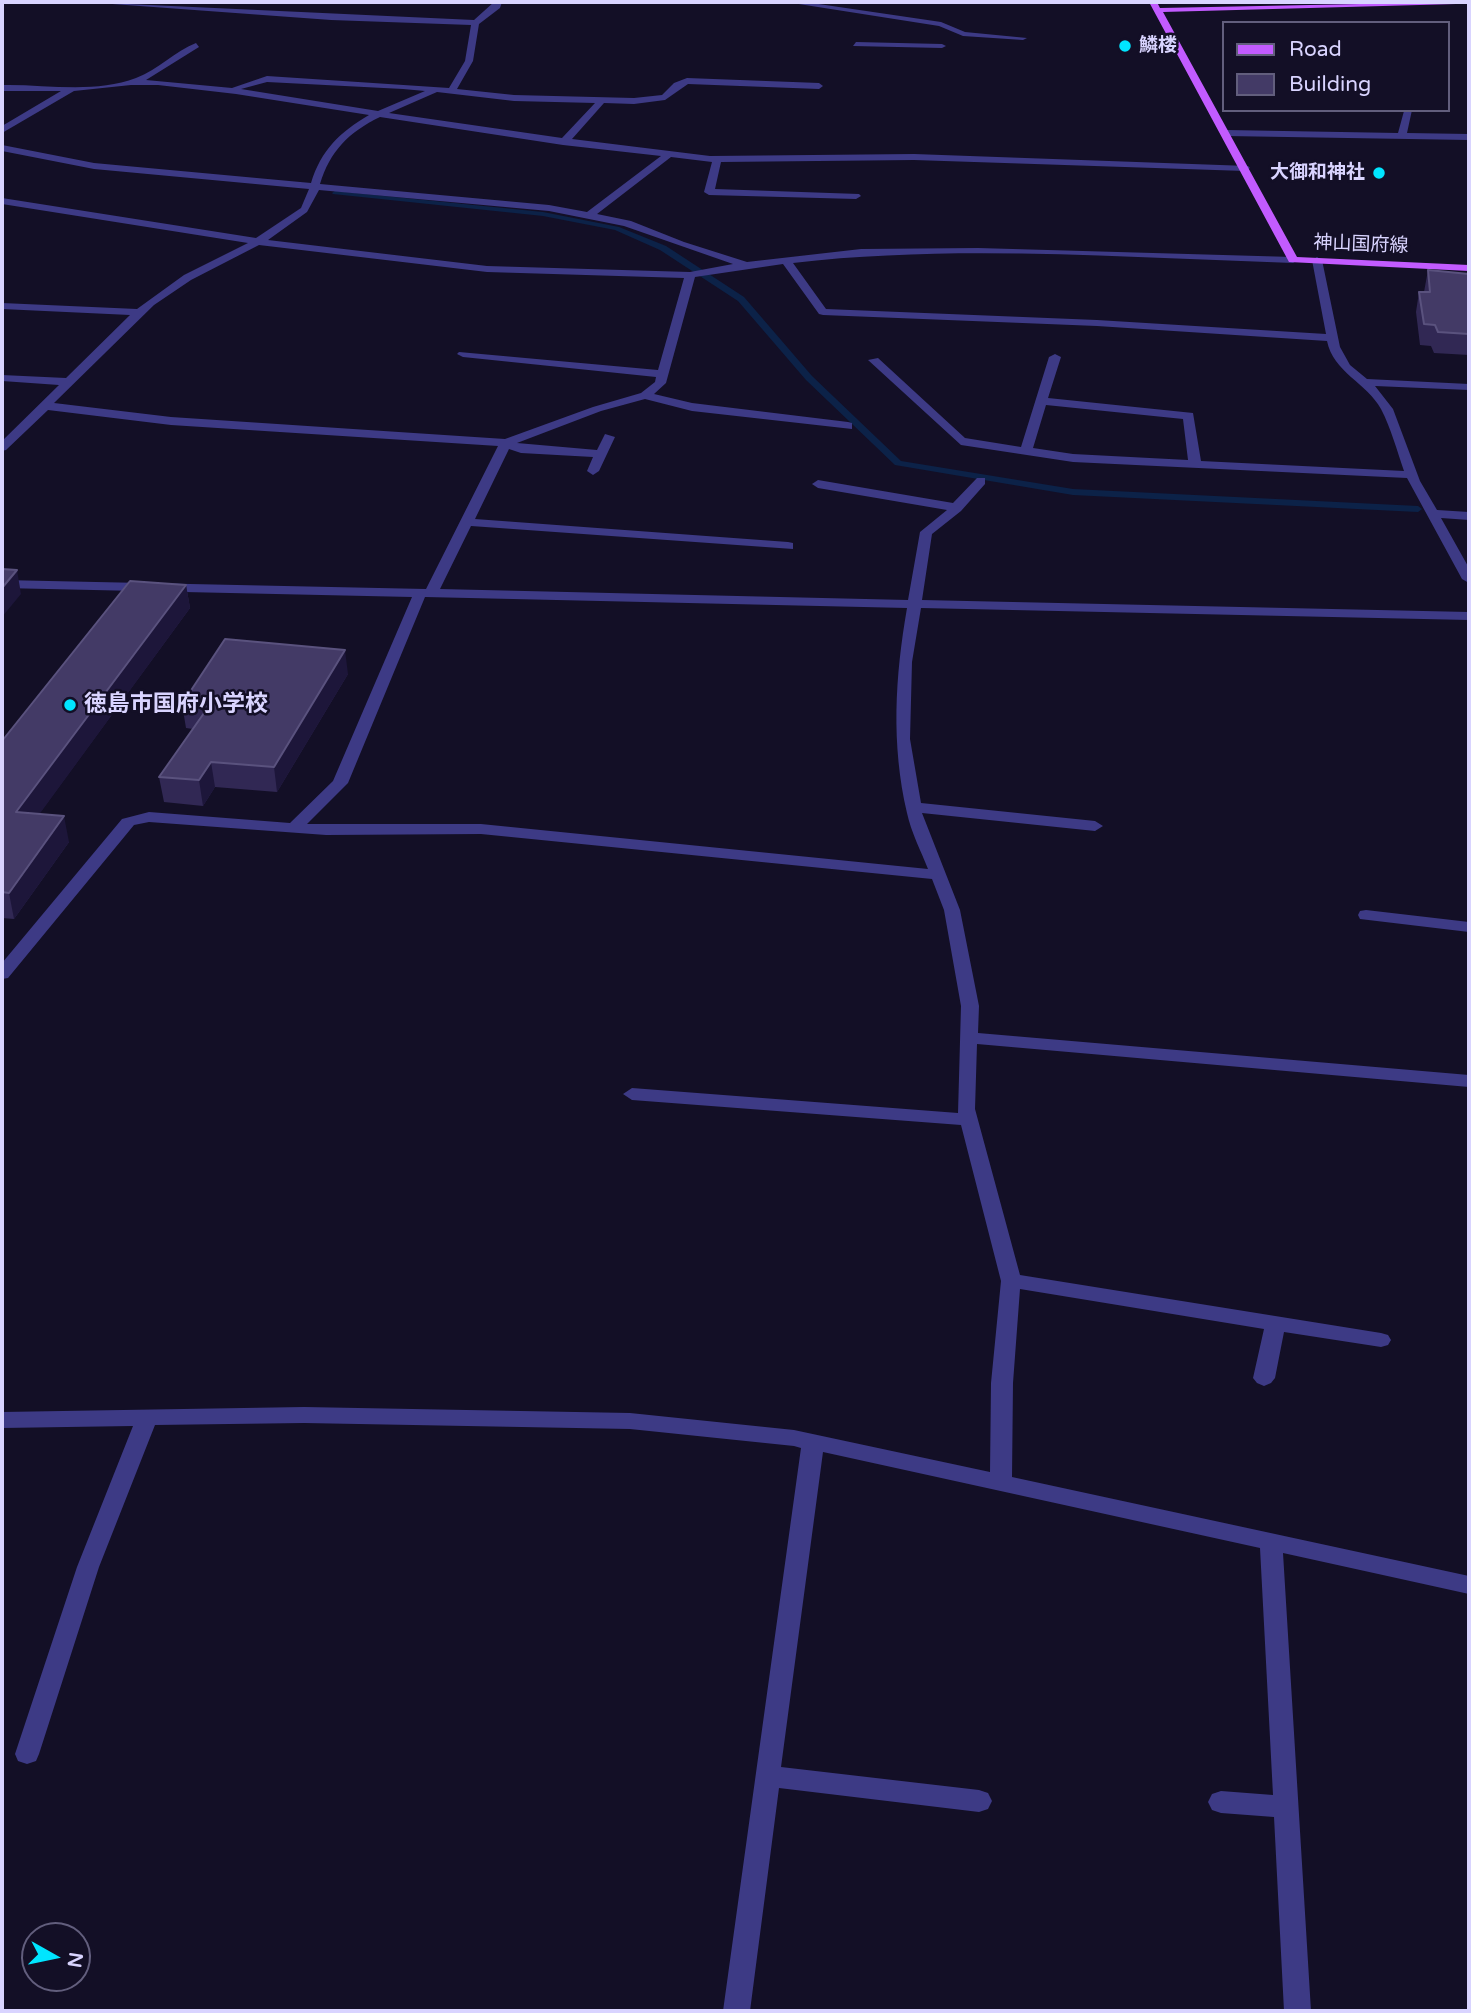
<!DOCTYPE html>
<html>
<head>
<meta charset="utf-8">
<style>
	body { margin:0 }
	#map { position:relative; width:1471px; height:2013px; overflow:hidden; background:#130f26; font-family:"Varela Round",sans-serif }
	canvas { display:block }
	.frame { position:absolute; inset:0; border:4px solid #d9d4ff; pointer-events:none }
	.legend { position:absolute; left:1222px; top:21px; width:228px; height:91px; box-sizing:border-box; background:#130f26; border:2px solid #625e7d; margin:0; padding:9px 12px; list-style:none; font-size:21px; color:#d9d4ff }
	.legend li { display:flex; align-items:center; gap:14px; height:35px }
	.legend b { width:35px; border:2px solid #625e7d }
	.north { position:absolute; left:21px; top:1922px; width:70px; height:70px; box-sizing:border-box; background:#130f26; border:2px solid #625e7d; border-radius:50%; rotate:99deg; font-size:19px; font-weight:700; line-height:28px; text-align:center; color:#d9d4ff }
	.north::after { content:''; display:block; margin:auto; width:24px; height:32px; background:#00e5ff; clip-path:polygon(50% 0,100% 100%,50% 72%,0 100%) }
</style>
</head>
<body>
<div id="map">
<canvas width="1471" height="2013"></canvas>
<div class="frame"></div>
<ul class="legend">
<li><b style="height:9px;background:#c25bff"></b>Road</li>
<li><b style="height:19px;background:#433a66"></b>Building</li>
</ul>
<div class="north">N</div>
</div>
<script>
const context = document.querySelector('canvas').getContext('2d');
context.lineJoin = 'round';
function fillPath(path, color) { context.fillStyle = color; context.fill(path, 'evenodd'); }
function strokePath(path, color, width, dash) { context.strokeStyle = color; context.lineWidth = width; context.lineCap = dash ? 'butt' : 'round'; context.setLineDash(dash || []); context.stroke(path); }
function drawText(font, color, halo, rows, align = 'center') {
  context.font = font + ' "Varela Round","Noto Sans JP",sans-serif'; context.lineWidth = 5; context.setLineDash([]); context.textBaseline = 'middle'; context.strokeStyle = halo; context.fillStyle = color; for (const [text, x, y, turn = 0] of rows) {
    context.save(); context.translate(x, y); context.rotate((+turn || 0) * Math.PI / 180); context.textAlign = isNaN(turn) ? turn : align; if (halo) context.strokeText(text, 0, 0); context.fillText(text, 0, 0); context.restore();
  }
}
const stream = new Path2D(`
	M335,191L543,212L619,227L666,246L744,297L812,376L901,461L1073,489L1418,506L1422,509L1418,512L1073,495L895,465L806,380L738,301L660,250L615,230L543,216L333,194L332,193Z`);
const minor = new Path2D(`
	M85,2L474,20L494,2H502L500,8L479,24L473,61L457,89L514,95L634,98L662,95L674,83L687,78L819,83L823,86L819,89L688,84L665,100L634,104L604,103L572,139L710,156L914,154L1248,166L1250,168L1245,171L914,160L721,162L715,189L859,194L861,196L856,199L709,195L704,192L712,162L671,157L597,214L631,221L684,242L747,262L861,249L978,248L1293,257L1298,260L1293,263C1127,258 958,244 793,263L826,309L1097,320L1326,334L1312,260L1317,257L1322,260L1340,347L1350,365L1367,379L1469,384V390L1375,386L1393,409L1420,481L1437,510L1469,512V520L1441,518L1469,568V583L1462,579L1407,478L1073,462L961,445L868,360L878,358L965,438L1021,447L1049,357L1055,354L1061,357L1048,398L1193,413L1201,461L1404,471C1397,451 1391,428 1381,409C1367,383 1333,372 1327,341L1097,326L823,315L819,314L783,264L695,277L666,383L654,394L692,403L848,422L852,423V429L692,411L645,399L601,411L517,443L597,450L605,434L615,437L599,471L593,475L587,471L593,457L521,453L509,449L475,519L788,542L793,543V549L471,526L440,589L908,600L920,532L947,510L818,488L812,484L818,480L953,503L977,478H985V484L961,511L932,534L922,600L1469,612V620L921,608L912,662L910,739L921,803L1095,821L1103,826L1095,831L922,813L960,910L979,1006L978,1033L1469,1075V1087L977,1044L975,1109L1020,1275L1381,1333L1388,1335L1391,1340L1388,1345L1381,1347L1284,1332L1275,1378L1271,1383L1264,1386L1257,1383L1253,1378L1264,1329L1020,1289L1013,1383L1012,1477L1469,1576V1594L1283,1553L1311,2011H1284L1274,1817L1221,1813L1212,1810L1208,1802L1212,1794L1221,1791L1273,1795L1260,1548L823,1452L781,1767L979,1790L988,1793L992,1801L988,1809L979,1812L779,1788L750,2011H723L801,1448L794,1446L630,1429L304,1423L155,1425L99,1567L39,1754L36,1761L27,1764L18,1761L15,1754L77,1567L133,1426L2,1428V1412L304,1407L630,1413L794,1430L990,1472L991,1383L1001,1281L961,1125L632,1100L623,1094L632,1088L958,1113L961,1006L944,910L932,879L481,834L326,835L149,822L134,825L8,978L2,979V963L122,819L149,812L290,823L333,781L412,597L2,588V580L426,589L498,446L171,425L48,410L6,450L2,451V441L59,385L2,381V375L66,378L130,315L2,309V303L137,309L184,275L248,243L2,204V198L256,238L301,208L309,189L94,169L2,151V145L94,163L311,183C321,150 340,132 369,115L236,94L158,85H131L74,91L2,133V126L61,91H2V85C45,84 94,94 136,78C158,70 175,51 196,43L199,47L146,80L232,88L267,76L449,88L465,61L471,25L331,20ZM267,82L403,89L425,91L378,111L241,89ZM437,92L514,101L595,103L562,138L389,113ZM380,117L563,145L661,156L587,212L549,205L320,184C330,151 349,132 380,117ZM319,190L549,211L624,226L733,264L690,272L487,266L268,240L307,212ZM259,245L487,272L684,278L658,370L459,352L457,354L463,357L656,377L655,382L641,393L593,407L505,439L171,417L54,403L154,305L191,280ZM1046,405L1183,419L1188,460L1073,454L1033,448ZM425,597L907,608C895,677 891,744 907,813C911,832 921,851 928,869L481,824H307L348,783Z
	M786,2H805L941,22L965,32L1027,38L1023,40L963,36L939,26Z
	M856,42L942,44L946,46L942,48L853,46Z
	M1412,110L1407,133L1469,134V140L1226,136L1221,133L1226,130L1398,133L1404,111Z
	M1366,910L1469,922V932L1360,919L1358,915L1360,911Z`);
const major = new Path2D(`
	M1149,2H1157L1160,8L1460,2L1456,4L1163,12L1297,257L1469,265V271L1289,262Z`);
const wall = new Path2D(`
	M1428,270L1469,274V355L1434,353L1431,346L1420,345L1416,312L1419,292H1424Z
	M186,585L190,608L39,814L69,842L14,919L2,918V741Z
	M348,674L277,792L215,787L203,806L164,802L159,777L193,729L186,728L182,704Z`);
const shadedWall = new Path2D(`
	M17,570L21,594L2,617V588Z
	M186,585L190,608L22,838L16,812Z
	M345,650L348,674L277,792L274,767Z
	M211,762L215,787L203,806L199,780Z
	M64,816L69,842L14,919L9,893Z`);
const building = new Path2D(`
	M1428,270L1469,274V334L1438,332L1435,325L1424,324L1419,292H1430Z
	M2,569L17,570L2,588Z
	M130,581L186,585L16,812L64,816L9,893L2,892V741Z
	M225,639L345,650L274,767L211,762L199,780L159,777L209,706L182,704Z`);
const markers = [
	[1125,46,7,"#00e5ff"],
	[1379,173,7,"#00e5ff"],
	[70,705,7,"#00e5ff"]
];
const farPoinames = [
	["鱗楼",1139,46],
	["大御和神社",1365,173,"right"]
];
const farStreetnames = [
	["神山国府線",1361,245,2]
];
const poiNames = [
	["徳島市国府小学校",84,705]
];
fillPath(stream, '#0c2248');
fillPath(minor, '#3d3a85');
fillPath(major, '#c25bff');
fillPath(wall, '#312854');
fillPath(shadedWall, '#1d163a');
fillPath(building, '#433a66');
strokePath(building, '#5a527e', 2);
for (const [x, y, r, color] of markers) { const dot = new Path2D(); dot.arc(x, y, r, 0, 2 * Math.PI); context.fillStyle = color; context.fill(dot); strokePath(dot, '#130f26', 2.5); }
drawText('bold 19px', '#d9d4ff', '#130f26', farPoinames, 'left');
drawText('19px', '#d9d4ff', '#130f26', farStreetnames);
drawText('bold 23px', '#d9d4ff', '#130f26', poiNames, 'left');
</script>
</body>
</html>
